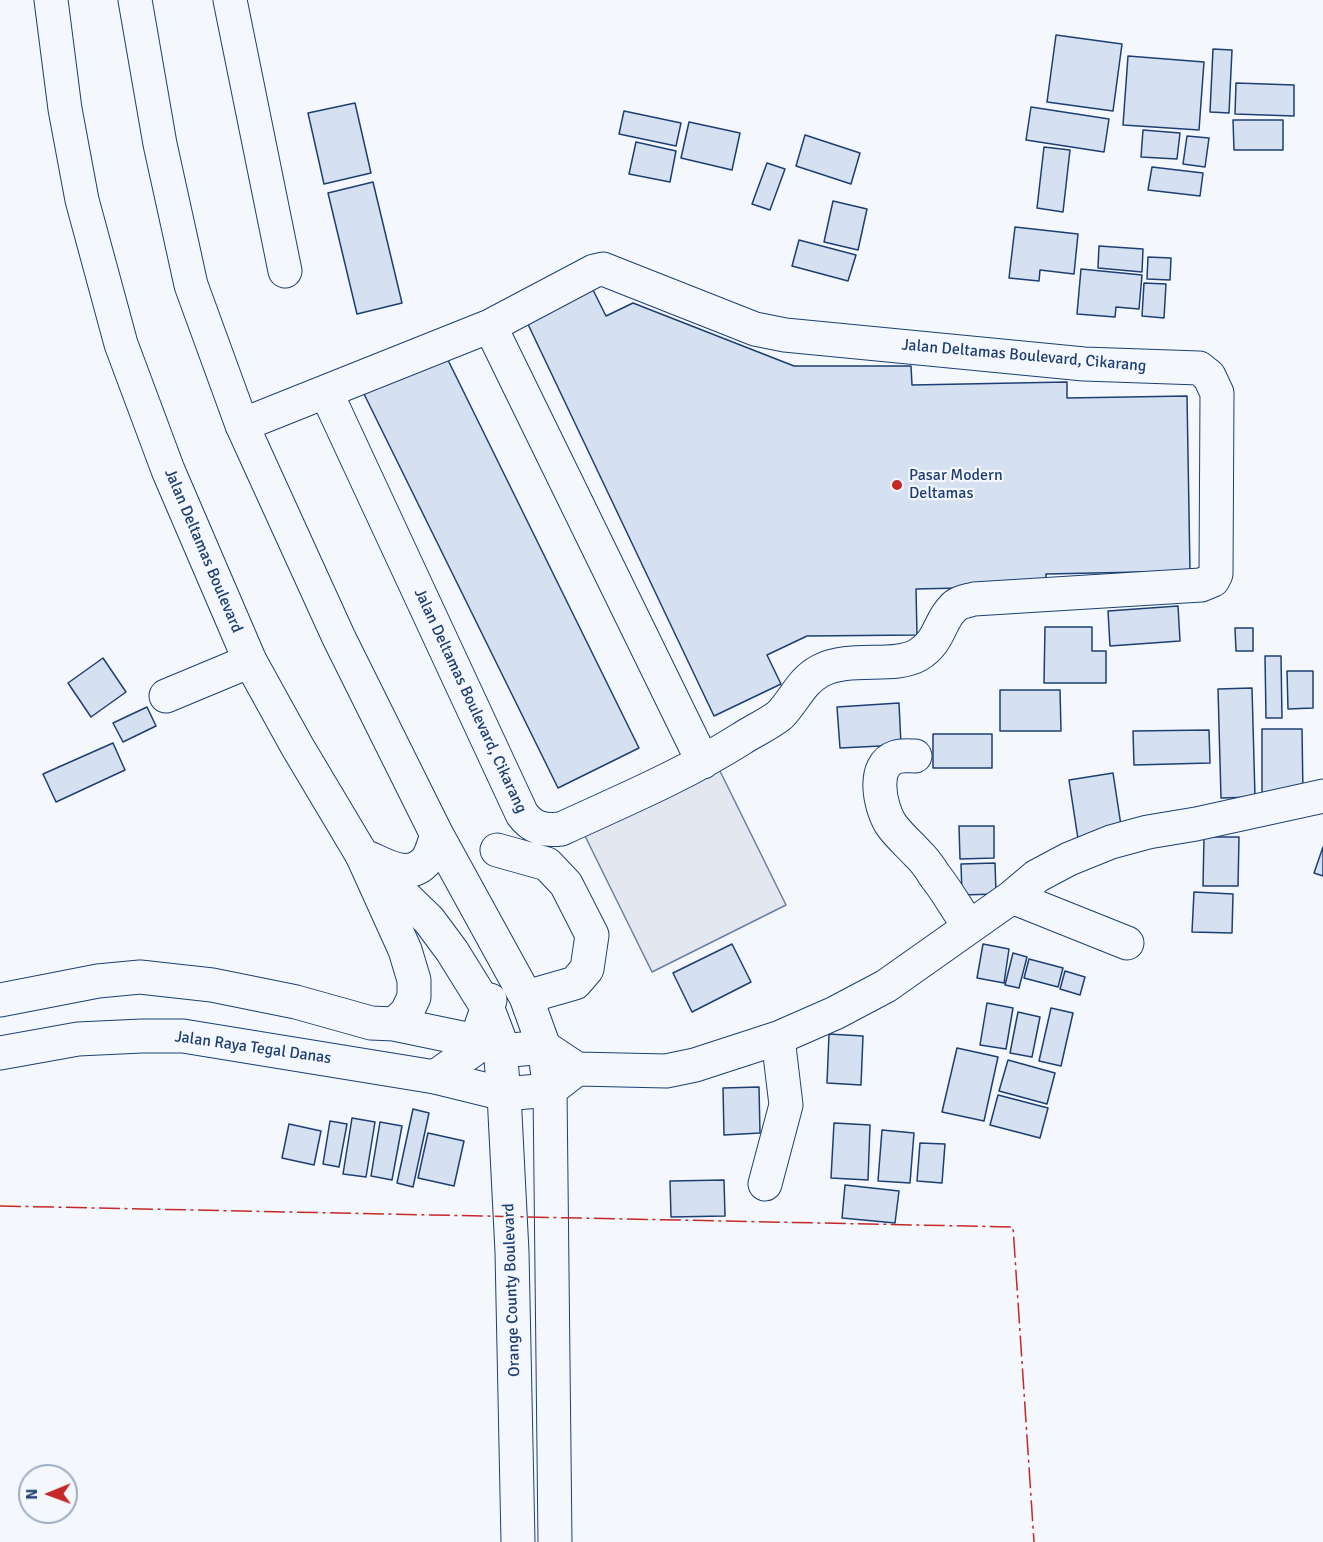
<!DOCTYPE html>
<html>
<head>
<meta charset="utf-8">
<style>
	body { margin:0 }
	#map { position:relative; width:1323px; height:1542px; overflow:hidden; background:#f4f7fb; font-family:Signika,sans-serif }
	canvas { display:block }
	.north { position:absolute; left:18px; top:1464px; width:60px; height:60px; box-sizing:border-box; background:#f4f7fb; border:2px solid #9eadc5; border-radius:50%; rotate:269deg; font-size:16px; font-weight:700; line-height:24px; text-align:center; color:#1d3f73 }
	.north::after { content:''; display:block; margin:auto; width:21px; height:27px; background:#c62828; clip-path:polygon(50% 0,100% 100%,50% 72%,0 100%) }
</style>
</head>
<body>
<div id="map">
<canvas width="1323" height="1542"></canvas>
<div class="north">N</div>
</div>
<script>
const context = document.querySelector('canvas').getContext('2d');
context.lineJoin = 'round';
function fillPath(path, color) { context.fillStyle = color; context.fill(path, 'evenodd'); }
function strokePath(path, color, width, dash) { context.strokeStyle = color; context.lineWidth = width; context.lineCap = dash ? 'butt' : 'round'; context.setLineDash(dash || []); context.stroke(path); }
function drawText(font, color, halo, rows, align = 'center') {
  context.font = font + ' Signika,sans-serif'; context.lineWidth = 4.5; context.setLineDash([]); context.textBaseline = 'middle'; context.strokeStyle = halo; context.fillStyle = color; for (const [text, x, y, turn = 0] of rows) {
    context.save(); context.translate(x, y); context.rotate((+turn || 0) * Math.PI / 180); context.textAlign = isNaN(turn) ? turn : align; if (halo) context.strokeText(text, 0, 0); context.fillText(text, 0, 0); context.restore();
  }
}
const parking = new Path2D(`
	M718,767L786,905L652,972L584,834Z`);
const building = new Path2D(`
	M1056,35L1122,44L1113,111L1047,102Z
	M1213,49L1232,50L1229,113L1210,112Z
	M1128,56L1204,62L1199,130L1123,125Z
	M1236,83L1294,85V116L1235,114Z
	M355,103L371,173L324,184L308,113Z
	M1031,107L1109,119L1104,152L1026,140Z
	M624,111L681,123L676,146L619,134Z
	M1233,120H1283V150H1234Z
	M689,122L740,133L732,170L681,158Z
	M1143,130L1180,133L1177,159L1141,157Z
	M805,135L860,153L851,184L796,166Z
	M1187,136L1209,138L1205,167L1183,164Z
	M636,142L676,151L670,182L629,174Z
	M1044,147L1070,150L1063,212L1037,208Z
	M767,163L785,169L770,210L752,204Z
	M1152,167L1203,173L1200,196L1148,190Z
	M373,182L402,303L357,314L328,193Z
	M833,201L867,209L858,250L824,242Z
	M1015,227L1078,234L1074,274L1040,270L1039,281L1009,278Z
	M799,240L856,255L848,281L792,266Z
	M1099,246L1143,249L1142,272L1098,268Z
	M1148,257L1171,258L1170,280L1147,279Z
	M1081,269L1142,275L1139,309L1116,307L1115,317L1077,314Z
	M1144,283L1166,284L1164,318L1142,316Z
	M591,286L606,316L633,303L794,366H911L912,385L1067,382V398L1187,396L1190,571L1046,574V586L916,589L917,635L807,636L767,655L781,684L714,716L525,318Z
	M445,354L639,748L558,788L364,394Z
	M1178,606L1180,641L1110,646L1108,611Z
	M1045,627H1092V651H1106V683H1044Z
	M1235,628H1253V651H1236Z
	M1265,656H1281L1282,718H1266Z
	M103,658L126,692L91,717L68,683Z
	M1287,671H1313V708L1288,709Z
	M1252,688L1255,797L1221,798L1218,689Z
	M1000,690H1060L1061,731H1000Z
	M899,703L901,745L840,748L837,707Z
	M147,707L156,726L123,742L113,723Z
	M1262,729H1302L1303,795H1262Z
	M1209,730L1210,763L1134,765L1133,731Z
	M933,734H992V768H933Z
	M113,743L125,770L56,802L43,774Z
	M1113,773L1122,832L1078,839L1069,780Z
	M959,826H994V858L960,859Z
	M1204,837H1239L1238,886H1203Z
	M1323,847V876L1314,873Z
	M995,863L996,894L962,895L961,864Z
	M1194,892L1233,894L1232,933L1192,932Z
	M732,944L751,982L692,1012L673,973Z
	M983,944L1009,949L1004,983L977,978Z
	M1013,953L1027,957L1019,988L1005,985Z
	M1029,959L1063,968L1058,987L1024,978Z
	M1065,971L1085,977L1080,995L1060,989Z
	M987,1003L1013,1008L1006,1049L980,1045Z
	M1051,1008L1073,1013L1061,1066L1039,1061Z
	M1018,1012L1040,1017L1032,1057L1010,1053Z
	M829,1034L863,1036L861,1085L827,1083Z
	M957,1048L998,1057L984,1121L942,1112Z
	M1008,1060L1055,1073L1047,1104L999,1091Z
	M759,1087L760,1133L724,1135L723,1088Z
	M998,1095L1048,1108L1040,1138L990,1125Z
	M413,1109L429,1113L413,1187L397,1183Z
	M352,1118L375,1122L366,1177L343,1174Z
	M330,1121L347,1124L339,1167L323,1164Z
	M380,1122L402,1126L392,1180L371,1176Z
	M834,1123L870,1125L868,1180L831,1178Z
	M289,1124L321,1131L314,1165L282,1158Z
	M882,1130L914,1133L910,1183L878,1181Z
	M428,1133L464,1141L454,1186L418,1178Z
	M920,1143L945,1144L942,1183L917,1181Z
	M724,1180L725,1216L671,1217L670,1181Z
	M845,1185L899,1191L895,1223L842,1218Z`);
const minor = new Path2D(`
	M230,0L285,271
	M490,326L703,762
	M242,425L490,326L594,271L603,269L755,329L785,335L1084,364L1199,368L1209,376L1217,393L1216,574L1213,580L1201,585L974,599C967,601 958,602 953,608C939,621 940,642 918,655C894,669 849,655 820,671C801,681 794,701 780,715C769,724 753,731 741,739C684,775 622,801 561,829C544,831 532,828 522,814L326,392
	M166,696L250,661
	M915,756C909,756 902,755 896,757C871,765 880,806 890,823C897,834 909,844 918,854C925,860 930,868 935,876C948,892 957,910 969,926
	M497,850L547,864L566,884L592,935L587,969L575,983L526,997
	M1012,897L1127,943
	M0,1000L98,981L140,977L212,985L296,1002L371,1023L394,1024L407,1012L414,997V980L405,950L362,855
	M394,1024L476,1041L501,1051L544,1047L577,1069L666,1071L695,1065L778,1038L835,1013L886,986L1012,897L1037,876L1069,859L1111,842L1148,832L1196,824L1323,796
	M0,1053L78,1039L142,1036H183L435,1077L504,1094L550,1090L573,1072
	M765,1184L786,1105L778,1038`);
const major = new Path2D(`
	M51,0L65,109L82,200L121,344L168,470L250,661L297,746L362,855L429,920L452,951L488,1009L499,1038L504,1094L512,1252L518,1542
	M135,0L160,144L191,285L242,425L339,638L437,835L526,997L544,1047L550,1090L555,1542
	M369,858C387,866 409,880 426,861C431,855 434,843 437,835
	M435,1077L473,1050L490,1000`);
const power = new Path2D(`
	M0,1206L1013,1227L1034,1542`);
const markers = [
	[897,485,6,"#c62828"]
];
const streetNames = [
	["Jalan Deltamas Boulevard, Cikarang",1024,356,5],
	["Jalan Deltamas Boulevard",203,551,67],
	["Jalan Deltamas Boulevard, Cikarang",470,701,65],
	["Jalan Raya Tegal Danas",253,1048,8],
	["Orange County Boulevard",512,1290,-92]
];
const poiNames = [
	["Pasar Modern",909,476],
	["Deltamas",909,494]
];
fillPath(parking, '#e3e8f0');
strokePath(parking, '#687fa3', 1.5);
fillPath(building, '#d5e0f0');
strokePath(building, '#1d3f73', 1.5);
strokePath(minor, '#1d3f73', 35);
strokePath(major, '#1d3f73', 35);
strokePath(minor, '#f4f7fb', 33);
strokePath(major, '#f4f7fb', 33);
strokePath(power, '#c62828', 1.5, [21, 4.5, 3, 4.5]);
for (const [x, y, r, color] of markers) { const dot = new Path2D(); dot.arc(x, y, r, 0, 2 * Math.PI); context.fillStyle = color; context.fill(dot); strokePath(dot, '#f4f7fb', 2); }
drawText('16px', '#1d3f73', '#f4f7fb', streetNames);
drawText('16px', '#1d3f73', '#f4f7fb', poiNames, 'left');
</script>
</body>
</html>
